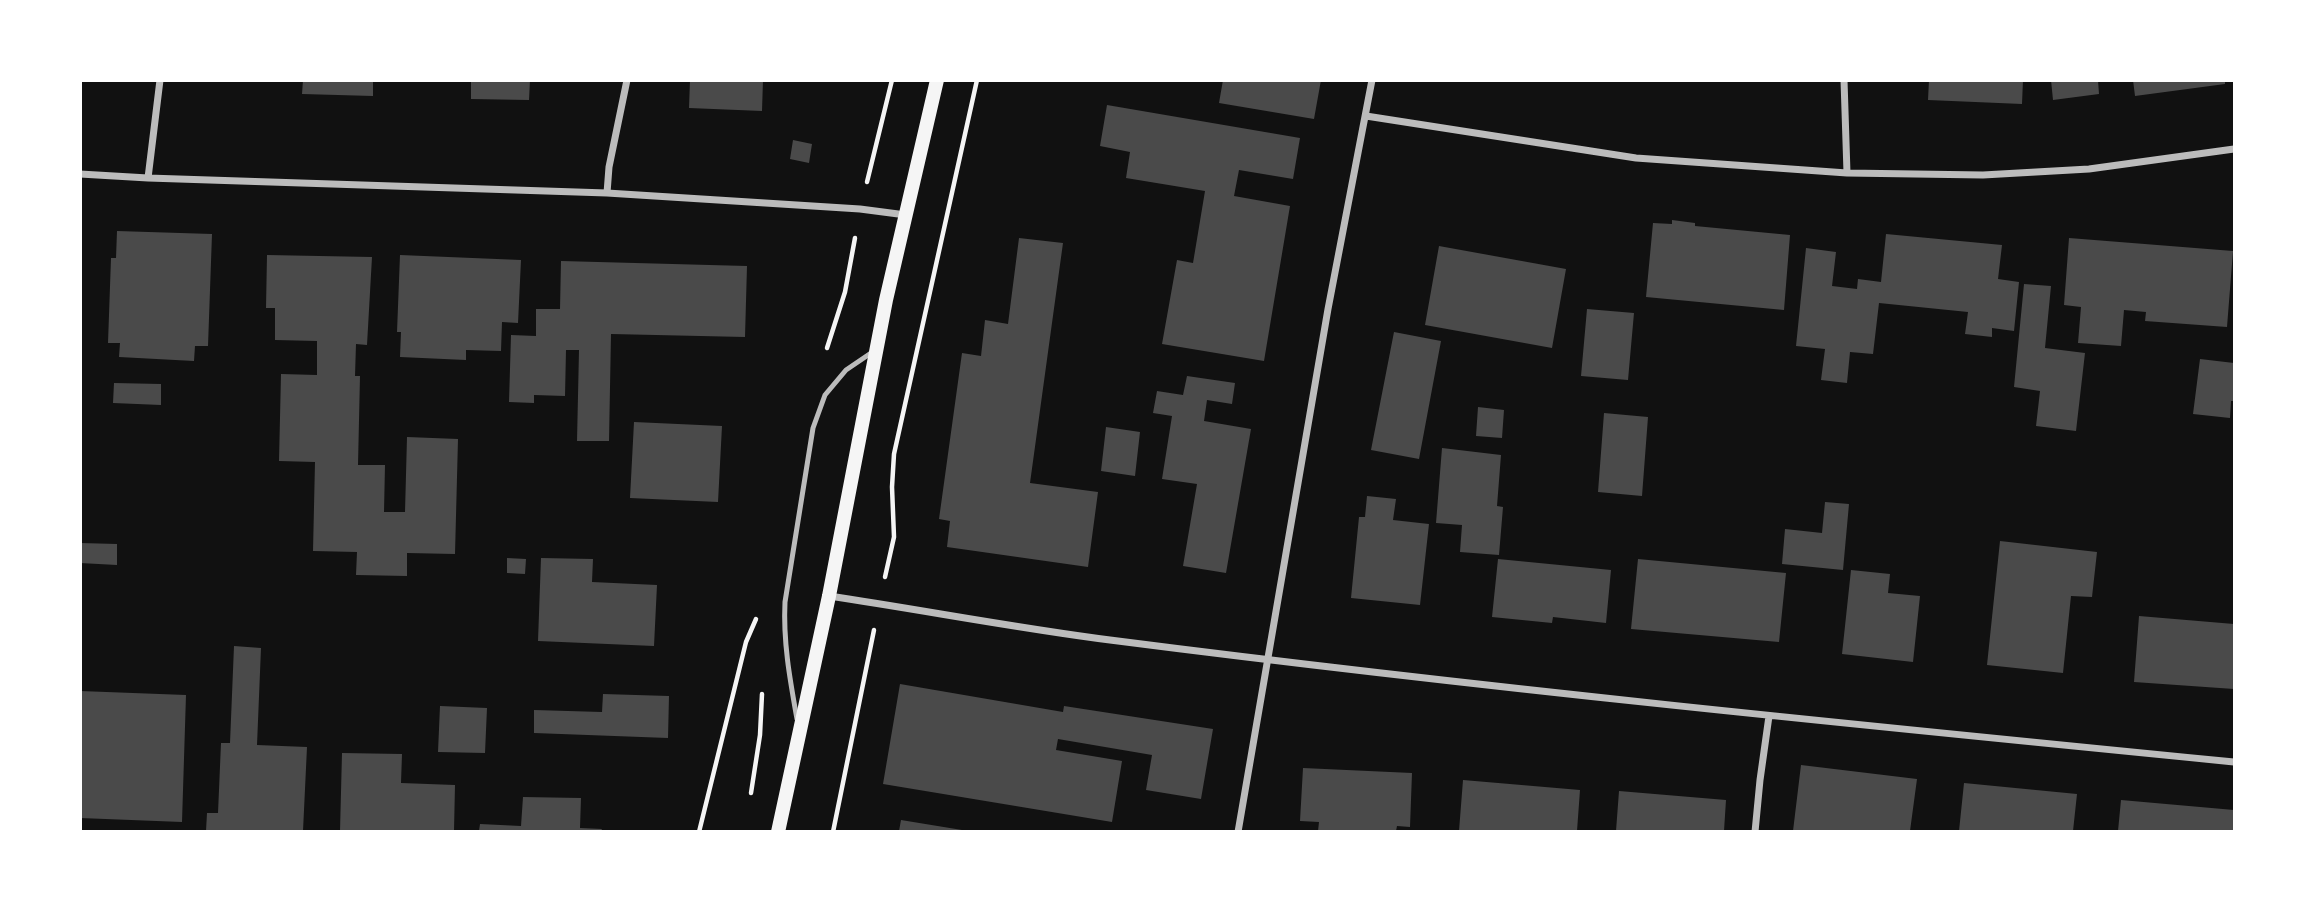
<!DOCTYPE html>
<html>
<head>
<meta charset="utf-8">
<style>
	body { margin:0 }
	#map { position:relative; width:2315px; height:912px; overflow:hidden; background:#111; font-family:"Space Grotesk",sans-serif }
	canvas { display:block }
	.frame { position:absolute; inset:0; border:82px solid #fff; pointer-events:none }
</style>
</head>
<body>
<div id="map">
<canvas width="2315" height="912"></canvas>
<div class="frame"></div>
</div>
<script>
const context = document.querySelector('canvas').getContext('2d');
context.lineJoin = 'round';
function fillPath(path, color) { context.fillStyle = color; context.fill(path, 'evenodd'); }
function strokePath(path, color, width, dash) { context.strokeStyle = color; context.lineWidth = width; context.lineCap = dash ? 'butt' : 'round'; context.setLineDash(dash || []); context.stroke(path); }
const building = new Path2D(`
	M303,80H373V96L302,94Z
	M471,80H530L529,100L471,99Z
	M690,80H763L762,111L689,108Z
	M1223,80H1321L1314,119L1219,103Z
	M1929,80H2023L2022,104L1928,100Z
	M2051,80H2098L2099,94L2053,100Z
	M2133,80H2225V84L2135,96Z
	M1107,105L1300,138L1293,179L1239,170L1234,196L1290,206L1264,361L1162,344L1177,260L1193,263L1205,191L1126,178L1130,152L1100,146Z
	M793,140L812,144L809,163L790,159Z
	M1672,220L1695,223V226L1790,235L1784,310L1646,297L1653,223L1672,224Z
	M117,231L212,234L208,346H195L194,361L119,357L120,343H108L111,258H116Z
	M1886,234L2002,245L1998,279L2019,282L2014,331L1992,328V337L1965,334L1968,312L1879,303L1873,354L1850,352L1847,383L1821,380L1825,349L1796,346L1806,248L1836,252L1832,286L1857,289L1858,279L1881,282Z
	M1019,238L1063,243L1030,483L1098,492L1088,567L947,547L950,521L939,519L962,353L981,356L985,320L1008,324Z
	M2069,238L2233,251L2227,327L2145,321L2146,312L2124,310L2121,346L2078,343L2081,307L2064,305Z
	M1439,246L1566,269L1552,348L1425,325Z
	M267,255L372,257L367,345L356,344L355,376H360L358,465H385L384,512H405L407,437L458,439L455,554L407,553V576L356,575L357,552L313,551L315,462L279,461L281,374L317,375V341L275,340V308H266Z
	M400,255L521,260L518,323L502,322L501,351L466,350V360L400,357L401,332H397Z
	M561,261L747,266L745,337L611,334L609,441H577L579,350H566L565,396L534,395V403L509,402L511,335L536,336V309H560Z
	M2024,284L2051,286L2045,348L2085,353L2076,431L2036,426L2040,391L2014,387Z
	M1587,309L1634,313L1628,380L1581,376Z
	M1394,332L1441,341L1419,459L1371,450Z
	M2200,359L2234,363V401H2231L2230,418L2193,414Z
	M1187,376L1235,383L1232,404L1207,400L1204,421L1251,429L1226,573L1183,566L1197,484L1162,479L1172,416L1153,413L1157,391L1183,395Z
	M114,383L161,384V405L113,403Z
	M1478,407L1504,410L1502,438L1476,436Z
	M1604,413L1648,417L1642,496L1598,492Z
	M634,422L722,426L718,502L630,498Z
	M1106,427L1140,432L1135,476L1101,471Z
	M1442,448L1501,455L1497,506L1503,507L1499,555L1460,552L1462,525L1436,523Z
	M1367,496L1396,499L1393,520L1429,524L1420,605L1351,598L1359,517H1365Z
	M1825,502L1849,504L1843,570L1782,564L1785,529L1822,533Z
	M2000,541L2097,552L2092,597L2071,596L2063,673L1987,665Z
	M80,543L117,544V565L80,563Z
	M507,558L526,559L525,574L507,573Z
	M541,558L593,559L592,582L657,585L654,646L538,641Z
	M1498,559L1611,570L1606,623L1553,617L1552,623L1492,617Z
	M1638,559L1786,573L1779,642L1631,629Z
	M1851,570L1890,574L1888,593L1920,596L1913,662L1842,654Z
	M2139,616L2234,624V689L2134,682Z
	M234,646L261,648L257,745L307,747L303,831H206L207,813H218L221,743H230Z
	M900,684L1063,712L1064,706L1213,729L1201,799L1146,790L1152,755L1058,739L1056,750L1122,761L1112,822L883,784Z
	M80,691L186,695L182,822L80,818Z
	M603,694L669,696L668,738L534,733V710L602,712Z
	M440,706L487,708L485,753L438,752Z
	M342,753L402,754L401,783L455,785L454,831H340Z
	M1801,765L1917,779L1910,831H1793Z
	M1303,768L1412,773L1410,827L1397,826L1396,831H1318L1319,822L1300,821Z
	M1463,780L1580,790L1577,831H1459Z
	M1964,783L2077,794L2073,831H1959Z
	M1619,791L1726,800L1724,831H1616Z
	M523,797L581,798L580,828L602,829L601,831H479L480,824L521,826Z
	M2121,800L2234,810V831H2118Z
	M901,820L962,830V831H899Z`);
const path = new Path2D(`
	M867,182L892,80
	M827,348L845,292L855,238
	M885,577L894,537L892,487L894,454L977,80
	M751,793L760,735L762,694
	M699,832L746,642L756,619
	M833,832L874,630`);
const service = new Path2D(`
	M797,719C790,680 783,642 785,602L813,428L825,395L846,370L874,351`);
const minor = new Path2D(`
	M1844,80L1847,173
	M1366,116L1636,158L1847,173L1983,175L2089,169L2234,149
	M80,174L148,178L607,193L860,209L906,215
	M148,178L160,80
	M607,193L609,167L627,80
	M829,596C923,610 1016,628 1110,640C1484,688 1859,725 2234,762
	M1238,832L1328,309L1372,80
	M1755,832L1760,780L1769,716`);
const secondary = new Path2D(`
	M778,832L829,596L886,300L937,80`);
fillPath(building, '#4a4a4a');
strokePath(path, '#f5f5f5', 4.5);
strokePath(service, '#bcbcbc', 5);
strokePath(minor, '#bcbcbc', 7);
strokePath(secondary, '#f5f5f5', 14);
</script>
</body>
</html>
